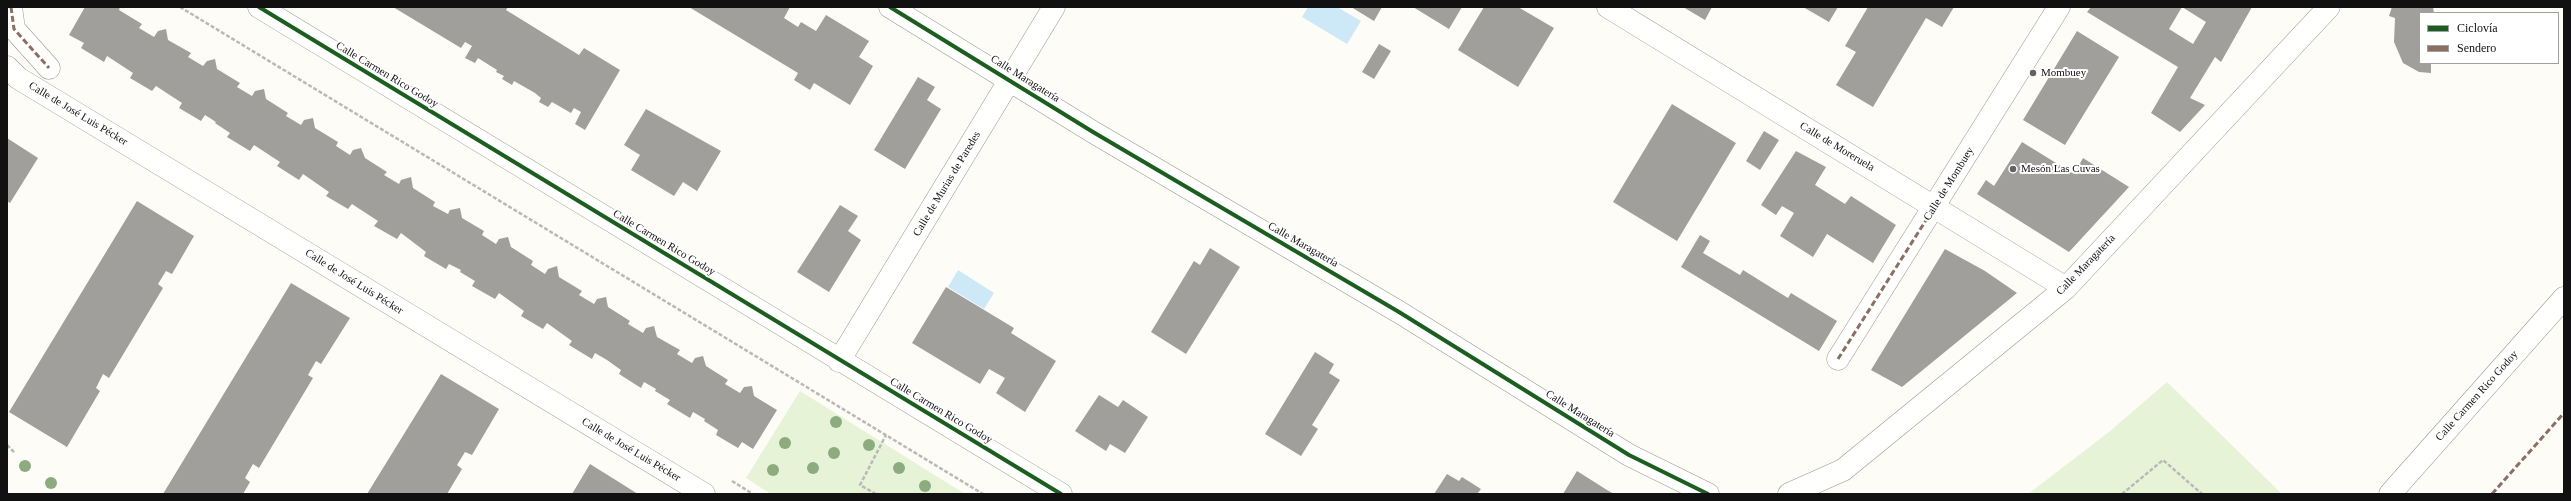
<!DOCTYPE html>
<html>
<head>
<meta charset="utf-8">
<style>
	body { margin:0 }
	#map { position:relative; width:2571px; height:501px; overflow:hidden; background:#fdfcf7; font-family:"Times New Roman",serif }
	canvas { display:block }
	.frame { position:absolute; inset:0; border:8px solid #111; pointer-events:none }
	.legend { position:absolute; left:2419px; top:12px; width:140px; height:52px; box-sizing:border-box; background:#fff; border:1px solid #a0a0a0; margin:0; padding:5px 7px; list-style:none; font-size:12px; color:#111 }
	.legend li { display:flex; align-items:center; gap:8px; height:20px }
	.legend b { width:20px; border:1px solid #a0a0a0 }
</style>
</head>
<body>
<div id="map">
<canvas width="2571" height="501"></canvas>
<div class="frame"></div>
<ul class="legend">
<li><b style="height:5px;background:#1b5e20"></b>Ciclovía</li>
<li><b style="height:5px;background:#8d6e63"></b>Sendero</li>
</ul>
</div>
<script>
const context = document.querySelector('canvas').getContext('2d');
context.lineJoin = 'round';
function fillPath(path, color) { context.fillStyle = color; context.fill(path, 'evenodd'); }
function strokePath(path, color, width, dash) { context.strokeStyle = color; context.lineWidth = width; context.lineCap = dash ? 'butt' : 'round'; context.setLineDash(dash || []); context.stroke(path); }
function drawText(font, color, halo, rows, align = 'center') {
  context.font = font + ' "Times New Roman",serif'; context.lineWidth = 4; context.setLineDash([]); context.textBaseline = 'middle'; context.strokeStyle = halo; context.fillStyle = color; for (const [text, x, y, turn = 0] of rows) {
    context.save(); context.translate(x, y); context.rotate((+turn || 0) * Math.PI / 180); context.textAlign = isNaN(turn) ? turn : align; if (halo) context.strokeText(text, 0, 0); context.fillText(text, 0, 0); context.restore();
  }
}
const green = new Path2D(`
	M2167,382L2282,494H2028L2109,432Z
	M800,391L965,494H771L746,478Z`);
const water = new Path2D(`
	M1308,7H1337L1361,21L1347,44L1302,17Z
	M958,270L994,293L984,309L948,287Z`);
const building = new Path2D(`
	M85,7H120L119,10L142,24L139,28L154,37L158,31L166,29L168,40L191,53L188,57L203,66L207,61L215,59L217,69L240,83L237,87L252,96L255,91L264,89L266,99L288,113L286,116L301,125L304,120L313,118L315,128L338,142L336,146L350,155L353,150L361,148L365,158L387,172L384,175L399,184L401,180L411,177L413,188L435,202L433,206L448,214L450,210L460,208L462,218L484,231L482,235L496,244L499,239L508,237L511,247L533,261L531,265L545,274L548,269L557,266L559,277L582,291L579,295L594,304L597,299L606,297L608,307L630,321L628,324L643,333L646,328L654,326L657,337L680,350L677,354L692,363L695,358L703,356L706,366L728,380L725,384L740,393L744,387L752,386L754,396L777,410L753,449L742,442L738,448L716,435L718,430L704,421L705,419L693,412L690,418L667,404L670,400L655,391L656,389L644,382L641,388L619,374L621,370L607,360L595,353L592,359L569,345L572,341L547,323L543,329L521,316L524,311L499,293L495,299L472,286L475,281L460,272L461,270L449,264L446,269L424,256L426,252L401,233L397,239L374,226L378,221L352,204L348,209L326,196L329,192L303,174L299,180L277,166L280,162L254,145L250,151L227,137L230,133L215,123L216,122L205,115L201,121L179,108L182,103L156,86L152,91L130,78L133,73L107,56L104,62L81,48L84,43L69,35Z
	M393,7H508L506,10L579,55L584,48L620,70L585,130L575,124L581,112L574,108L571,113L552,102L548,107L539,102L541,98L535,93L514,81L512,85L502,79L504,76L496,72L497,70L478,58L475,63L465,58L472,46L465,42L461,48Z
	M689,7H790L784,18L798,27L801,22L816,31L826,15L869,41L859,57L873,66L850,105L814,83L810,90L794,80L798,73Z
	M1351,7H1382L1374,21Z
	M1413,7H1462L1449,29Z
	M1484,7H1518L1554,28L1518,87L1458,50Z
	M1683,7H1712L1705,20Z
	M1803,7H1838L1829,22Z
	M1868,7H1954L1942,27L1926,18L1873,107L1836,85L1856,52L1845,46Z
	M2091,7H2182L2169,29L2193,44L2206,22L2182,7H2252L2221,62L2215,57L2190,98L2205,105L2180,132L2151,113L2178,67L2087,12Z
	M2392,7H2433L2434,13H2420V63H2431V73L2419,72L2403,63L2394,42L2395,18L2389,16Z
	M2077,31L2119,57L2065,145L2023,120Z
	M1379,44L1391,51L1374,79L1362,72Z
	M918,77L935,87L927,100L941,109L905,169L874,150Z
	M1672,104L1736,143L1677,241L1613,202Z
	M646,109L721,151L697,191L683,182L674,196L631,170L640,155L624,145Z
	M1764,131L1779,140L1760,170L1746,161Z
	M7,138L38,158L10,203L7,201Z
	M2022,142L2074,174L2083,158L2129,187L2069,252L1977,194L1986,180L1994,186Z
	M1796,151L1826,167L1815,185L1845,204L1851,196L1896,225L1873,263L1827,234L1813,257L1780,236L1794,213L1782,206L1776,215L1761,205Z
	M137,201L194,236L172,274L166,271L158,284L163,288L109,378L103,374L96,388L100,391L67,447L9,412Z
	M840,205L858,216L848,231L861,240L829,292L797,272Z
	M1700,235L1710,241L1703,253L1740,275L1743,270L1788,298L1791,293L1837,321L1819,351L1681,267Z
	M1210,248L1240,267L1186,354L1151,332L1194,261L1200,265Z
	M1945,249L1985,271L2017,293L1902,387L1871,370Z
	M291,283L350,318L321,364L316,361L308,375L313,378L259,468L253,464L245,478L250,482L243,494H163Z
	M946,287L1014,328L1011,333L1056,361L1025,412L996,393L1005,378L989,369L980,384L912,343Z
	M1315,352L1334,364L1329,373L1340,380L1312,425L1318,429L1301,456L1265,434Z
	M441,374L499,409L472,455L465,452L457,465L462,469L447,494H367Z
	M1099,395L1118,407L1123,400L1148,417L1125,453L1110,444L1106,451L1075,431Z
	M590,464L638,494H572Z
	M1577,471L1607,490L1614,494H1563Z
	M1447,474L1459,481L1462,477L1481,489L1477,494H1434Z`);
const path = new Path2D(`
	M180,7L983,494
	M7,445L15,453
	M732,481L753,494
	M876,494L860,485L886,435
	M2122,494L2163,460L2202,494`);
const pedestrian = new Path2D(`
	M11,7L14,29L49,68`);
const minor = new Path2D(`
	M259,7L1061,494
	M890,7L1093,132L1399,312L1629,455L1708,494
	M1608,7L2066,288
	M7,67L18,78L704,494
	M1838,359L2059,7
	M839,361L1054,7
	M1789,494L1843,470L2066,288L2329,7
	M2390,494L2564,298`);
const quiet = new Path2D(`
	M11,7L14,29L49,68
	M1838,359L1935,206
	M2492,494L2564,413`);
const cycleway = new Path2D(`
	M259,7L1061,494
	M890,7L1093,132L1399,312L1629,455L1708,494`);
const trees = [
	[836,422],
	[785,443],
	[869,445],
	[834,453],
	[25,466],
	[813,468],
	[899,468],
	[773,470],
	[51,483],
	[925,486]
];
const markers = [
	[2033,73,4,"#646362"],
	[2013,169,4,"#646362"]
];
const poiNames = [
	["Mombuey",2041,73],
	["Mesón Las Cuvas",2021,169]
];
const streetNames = [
	["Calle Carmen Rico Godoy",387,75,31],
	["Calle Maragatería",1025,79,32],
	["Calle de José Luis Pécker",78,114,31],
	["Calle de Moreruela",1837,147,31],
	["Calle de Murias de Paredes",947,184,-59],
	["Calle de Mombuey",1949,184,-58],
	["Calle Carmen Rico Godoy",664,243,31],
	["Calle Maragatería",1303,245,30],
	["Calle Maragatería",2086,265,-46],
	["Calle de José Luis Pécker",354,282,32],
	["Calle Carmen Rico Godoy",2477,396,-48],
	["Calle Carmen Rico Godoy",941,411,31],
	["Calle Maragatería",1580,414,32],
	["Calle de José Luis Pécker",631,450,31]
];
fillPath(green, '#e7f3d7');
fillPath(water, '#cde8f7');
fillPath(building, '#a19f9c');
strokePath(pedestrian, '#979795', 23);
strokePath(minor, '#979795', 23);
strokePath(path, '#b9b9b8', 2.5, [4, 2]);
strokePath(pedestrian, '#fffffe', 22);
strokePath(minor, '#fffffe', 22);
strokePath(quiet, '#8d6e63', 3, [6, 3]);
strokePath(cycleway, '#1b5e20', 4);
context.fillStyle = '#8cac80';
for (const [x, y] of trees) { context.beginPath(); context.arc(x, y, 6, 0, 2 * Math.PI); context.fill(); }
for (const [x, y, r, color] of markers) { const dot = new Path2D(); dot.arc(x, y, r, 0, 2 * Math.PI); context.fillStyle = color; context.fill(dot); strokePath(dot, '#fff', 1.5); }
drawText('11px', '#111', '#fff', poiNames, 'left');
drawText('11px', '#111', '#fff', streetNames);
</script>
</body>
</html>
